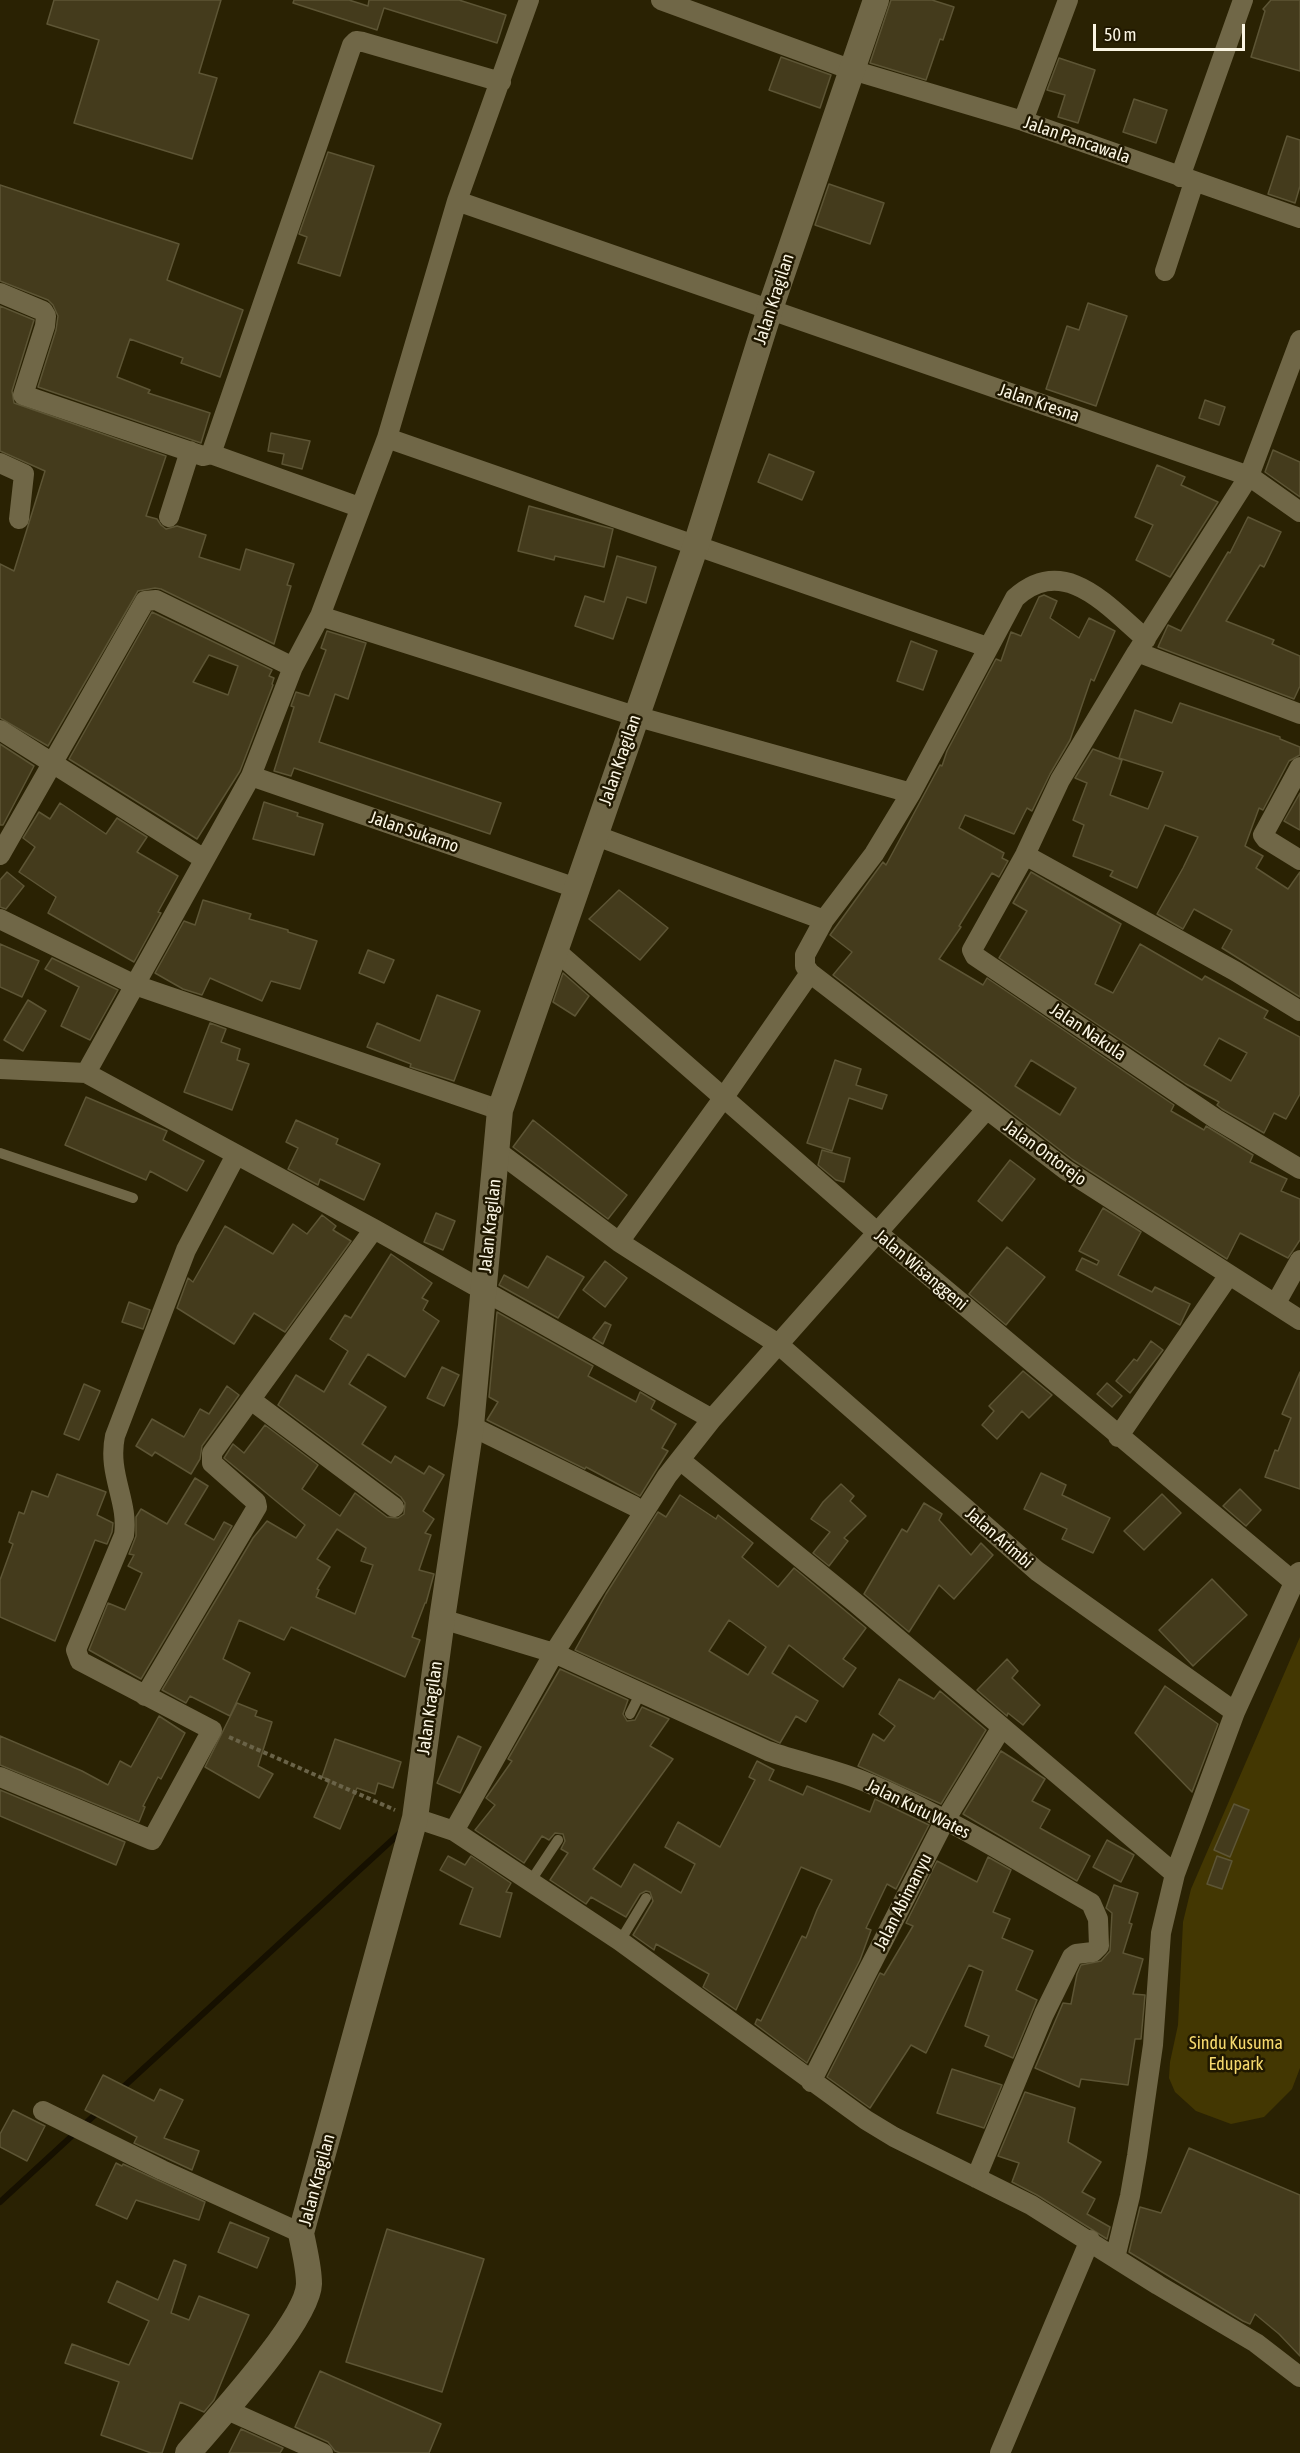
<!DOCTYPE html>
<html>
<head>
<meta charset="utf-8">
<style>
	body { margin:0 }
	#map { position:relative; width:1300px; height:2453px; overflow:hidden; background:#2a2203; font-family:"Asap Condensed",sans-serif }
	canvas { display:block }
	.scale { position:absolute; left:1093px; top:24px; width:152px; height:27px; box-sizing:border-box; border:3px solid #faf5e3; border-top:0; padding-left:8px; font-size:18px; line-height:21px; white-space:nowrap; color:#faf5e3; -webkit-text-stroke:4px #201800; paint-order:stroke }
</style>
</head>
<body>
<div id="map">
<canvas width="1300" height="2453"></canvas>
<div class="scale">50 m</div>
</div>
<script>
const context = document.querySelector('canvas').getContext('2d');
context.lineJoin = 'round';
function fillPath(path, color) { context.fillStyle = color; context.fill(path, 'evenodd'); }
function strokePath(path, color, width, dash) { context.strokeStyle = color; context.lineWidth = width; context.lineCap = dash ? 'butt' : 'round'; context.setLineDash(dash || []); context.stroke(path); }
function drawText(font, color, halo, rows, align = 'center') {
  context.font = font + ' "Asap Condensed",sans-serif'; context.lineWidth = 5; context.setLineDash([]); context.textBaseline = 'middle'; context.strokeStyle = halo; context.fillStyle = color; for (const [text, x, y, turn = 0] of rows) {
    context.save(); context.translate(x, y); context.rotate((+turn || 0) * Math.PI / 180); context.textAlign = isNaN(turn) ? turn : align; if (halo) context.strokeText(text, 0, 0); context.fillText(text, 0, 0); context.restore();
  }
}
const green = new Path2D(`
	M1300,1637V2068L1292,2089L1264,2117L1231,2124L1196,2111L1175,2092L1169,2078L1170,2062L1178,2025L1183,1922L1191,1889Z`);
const stream = new Path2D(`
	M119,2091L403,1830
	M0,2202L99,2111`);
const building = new Path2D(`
	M54,0H221L199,73L217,78L192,159L74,123L99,40L47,24Z
	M294,0H349L368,6L369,0H459L506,15L497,43L384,8L377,30L293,3Z
	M891,0H932L954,7L943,40L940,39L926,80L870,63Z
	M1271,0H1300V71L1251,57L1265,11L1263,9Z
	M781,57L831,75L820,108L769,90Z
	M1059,58L1095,70L1078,123L1058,117L1065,95L1047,90Z
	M1134,99L1167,110L1156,143L1123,132Z
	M1287,136L1300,140V186L1295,203L1268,194Z
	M328,152L374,166L340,276L298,263L307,237L299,234Z
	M829,184L884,203L870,244L815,225Z
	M0,185L179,244L167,280L243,310L220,377L181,363L183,358L130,339L117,377L150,390L148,393L210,413L201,443L38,387L56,330L58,316L53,305L48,300L0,281Z
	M1088,303L1127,316L1096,406L1046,389L1067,326L1079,330Z
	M0,306L34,320L12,391L14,403L166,456L146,516L157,519L161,525L166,529L177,526L206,535L199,557L240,570L246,549L294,564L287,585L291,586L274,644L161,589L155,588L138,591L48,746L0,718V564L14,571L45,471L0,451Z
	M1205,400L1225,407L1219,425L1199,418Z
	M271,433L310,441L302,469L282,464L284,454L268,451Z
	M1273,450L1300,462V497L1265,472Z
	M769,454L814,472L802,500L758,482Z
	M1157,465L1185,477L1181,485L1218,502L1170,577L1136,560L1153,525L1135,517Z
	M529,506L613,529L604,567L555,556L554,560L518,551Z
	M1248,517L1281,532L1264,567L1260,565L1226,621L1274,640L1272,644L1300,656V686L1294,699L1158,647L1168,625L1181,631L1228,552L1230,553Z
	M617,556L656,567L646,603L627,597L613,639L575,626L585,596L604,602Z
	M1044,595L1057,601L1050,618L1079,638L1089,618L1115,631L1094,681L1091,679L1070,740L1050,774L1032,811L1027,808L1014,834L965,815L959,828L1004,853L1002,858L1008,861L999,877L992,873L959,926L961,927L939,959L983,985L987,978L1174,1105L1171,1111L1204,1130L1206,1126L1253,1155L1250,1162L1287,1179L1281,1191L1300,1199V1240L1288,1258L1240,1233L1227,1259L1073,1160L833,975L852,952L830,935L883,862L886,865L940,765L942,766L947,751L996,659L1001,661L1011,632L1021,636L1039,597ZM1031,1060L1076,1088L1060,1115L1015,1086Z
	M152,612L272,670L269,676L274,678L272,684L273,685L240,771L197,839L69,759ZM209,655L238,666L228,695L193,682Z
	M327,631L366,643L348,699L335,694L319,742L501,803L490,834L294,768L291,776L274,771L294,707L291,706L296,692L309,696L326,650L321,648Z
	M911,641L937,651L923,690L897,681Z
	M1180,703L1280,737V739L1300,747V755L1289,761L1263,810L1259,808L1245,846L1263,856L1256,868L1288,889L1300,872V997L1222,948L1232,930L1194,909L1183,929L1157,914L1183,868L1198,837L1165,825L1137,888L1110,876L1113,871L1073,856L1084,825L1073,820L1087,783L1075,778L1093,749L1122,760L1110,795L1148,809L1163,772L1119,758L1135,710L1172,723Z
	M0,744L34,766L3,825H0Z
	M1300,793V830L1284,821Z
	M264,802L298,813L297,816L323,824L314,855L253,839Z
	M60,803L106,834L117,818L147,837L137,852L178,876L158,912L161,913L134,962L48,913L56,897L19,872L35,847L23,838L39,812L50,819Z
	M7,872L24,886L6,909L0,907V880Z
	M1031,872L1121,924L1095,984L1113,993L1140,944L1202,980L1205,976L1268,1011L1264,1018L1300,1037V1094L1286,1119L1274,1113L1264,1133L1222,1109L1217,1105L1219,1102L1186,1084L999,958L1027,911L1013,903ZM1219,1038L1247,1053L1231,1081L1204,1065Z
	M619,890L668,928L640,960L589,919Z
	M203,900L251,914L249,919L288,930V932L317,941L300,989L271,981L262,1001L210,978L202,995L183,989L155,973L184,921L195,925Z
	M0,944L39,961L22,997L0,987Z
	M368,950L394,960L384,983L359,973Z
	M52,958L118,990L90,1040L61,1026L79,987L45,969Z
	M563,973L589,996L575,1016L553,1002Z
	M437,995L480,1011L454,1081L410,1067L411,1064L367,1047L377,1023L420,1041Z
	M28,1000L46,1011L23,1051L4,1040Z
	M210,1023L226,1029L221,1042L240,1049L237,1060L249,1064L232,1110L184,1092Z
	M835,1060L861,1069L856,1085L887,1095L882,1109L849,1098L832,1151L807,1143Z
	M86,1097L167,1131L163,1140L204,1161L187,1191L150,1171L146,1180L65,1145Z
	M296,1120L338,1139L336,1144L380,1164L364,1200L320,1179L318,1185L288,1169L298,1148L286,1142Z
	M533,1120L627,1195L608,1219L513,1147Z
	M822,1150L850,1158L844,1182L836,1180L818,1165Z
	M1010,1160L1035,1179L1002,1221L978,1201Z
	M1103,1208L1141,1232L1118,1275L1152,1292L1155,1287L1190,1304L1180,1325L1076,1270L1082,1258L1097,1265L1099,1261L1079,1251Z
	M436,1213L455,1221L443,1250L424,1242Z
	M322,1215L336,1226L333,1230L351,1241L285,1332L254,1313L234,1344L177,1308L188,1278L193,1282L225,1226L273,1254L293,1224L307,1234Z
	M1007,1247L1045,1277L1006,1325L969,1294Z
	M391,1254L432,1283L422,1298L428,1301L423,1310L439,1321L405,1377L368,1354L349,1384L386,1407L362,1444L391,1463L395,1456L424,1474L429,1466L444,1475L423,1511L434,1519L425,1533L431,1535L419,1570L434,1574L426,1603H425L412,1637L420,1640L405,1677L291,1627L284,1640L239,1620L223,1659L250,1673L230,1716L190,1696L186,1703L162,1690L253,1538L267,1521L296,1538L305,1525L224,1458L233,1444L244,1453L265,1425L318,1465L302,1489L340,1516L355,1493L387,1517L398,1518L404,1514L405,1503L401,1497L278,1405L296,1375L324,1392L348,1351L330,1339L345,1315L351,1318ZM337,1529L366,1548L361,1561L373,1565L355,1614L316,1597L319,1590L317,1589L330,1567L317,1559Z
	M547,1256L584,1277L558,1318L499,1285L504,1275L528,1288Z
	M605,1261L627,1278L605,1307L583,1290Z
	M129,1302L150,1310L143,1329L122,1322Z
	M497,1312L593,1366L588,1376L636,1402L640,1392L655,1401L651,1409L676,1424L662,1448L668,1451L640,1496L586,1467L585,1469L487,1420L498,1402L489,1397Z
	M605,1322L611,1325L603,1344L593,1338Z
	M1151,1341L1163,1350L1130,1393L1116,1381L1134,1359L1137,1361Z
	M442,1367L459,1375L444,1406L427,1398Z
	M1023,1371L1052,1395L1029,1418L1022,1411L997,1439L982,1425L994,1411L989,1406Z
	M1300,1372V1489L1265,1477L1275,1450L1278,1451L1291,1418L1282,1414Z
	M1107,1383L1122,1396L1112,1407L1097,1394Z
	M84,1384L100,1391L79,1440L64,1434Z
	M227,1386L239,1395L202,1446L200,1459L191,1474L155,1452L152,1456L136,1446L152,1419L184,1437L200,1409L209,1414Z
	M1041,1473L1066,1485L1062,1495L1110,1518L1093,1553L1062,1539L1067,1529L1024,1509Z
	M57,1474L106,1492L97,1515L113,1523L112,1532L107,1544L95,1540L55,1641L0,1617V1580L13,1544L9,1542L19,1512L24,1514L32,1491L48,1497Z
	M195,1478L208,1486L185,1524L214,1540L224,1522L232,1526L141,1679L89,1650L108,1603L125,1610L142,1573L128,1566L134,1555L129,1554L136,1536V1517L141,1509L167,1524Z
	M841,1484L854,1496L850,1501L866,1516L844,1538L848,1541L829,1566L813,1553L830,1532L811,1519L823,1502Z
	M1240,1489L1261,1510L1246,1526L1223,1506Z
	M1162,1494L1181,1513L1144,1550L1124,1531Z
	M680,1495L716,1519L718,1515L753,1543L742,1557L778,1587L794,1568L866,1628L843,1659L856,1668L843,1687L789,1645L772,1673L818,1701L806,1722L796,1716L780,1743L575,1650L606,1594L658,1512L666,1517ZM729,1620L766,1647L748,1675L709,1651Z
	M924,1503L942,1514L939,1520L971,1555L981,1543L993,1555L954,1599L939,1585L909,1632L864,1594L902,1529L907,1532Z
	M1212,1579L1247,1615L1193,1666L1159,1630Z
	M1007,1659L1018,1671L1012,1678L1040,1705L1023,1725L1008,1713L1007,1716L977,1690Z
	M560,1669L628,1700L623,1714L627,1721L635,1720L642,1707L669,1719L650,1746L673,1759L593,1869L621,1887L634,1864L681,1893L695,1864L665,1847L678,1822L720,1847L755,1780L749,1777L757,1761L774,1770L769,1780L803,1795L807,1786L870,1812L875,1799L929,1825L896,1889L887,1884L866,1928L871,1930L860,1960L807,2063L755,2024L757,2019L761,2021L802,1936L806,1938L817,1910L832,1880L801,1867L736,2010L703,1987L709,1974L656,1944L654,1950L633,1935L653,1901L650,1892L646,1891L640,1894L626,1917L591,1897L586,1904L550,1880L568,1853L561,1849L565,1841L563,1834L555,1833L549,1840L542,1836L524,1863L475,1830L495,1805L486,1798L512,1761L508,1759Z
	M899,1679L934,1699L940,1691L986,1730L941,1804L858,1766L873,1734L884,1741L895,1726L879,1714Z
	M1165,1686L1218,1724L1192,1792L1135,1733Z
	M237,1703L257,1711L255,1716L272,1722L258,1766L273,1774L259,1798L205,1767Z
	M159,1716L185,1733L161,1779L158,1777L143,1806L145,1807L139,1822L0,1765V1736L82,1771L108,1785L120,1761L131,1767Z
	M458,1736L481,1747L460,1793L437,1783Z
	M335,1739L401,1762L393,1788L378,1783L375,1794L357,1788L340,1829L314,1817L330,1780L322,1777Z
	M1001,1751L1045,1779L1032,1801L1050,1810L1040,1828L1090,1856L1077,1881L963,1814Z
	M0,1790L125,1842L116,1865L0,1816Z
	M1234,1804L1249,1810L1230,1857L1214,1850Z
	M1107,1840L1134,1855L1121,1882L1093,1867Z
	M448,1856L465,1865L471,1856L511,1883L506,1892L512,1893L500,1937L460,1924L473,1888L440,1870Z
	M1217,1856L1232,1861L1222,1889L1207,1884Z
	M988,1857L1011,1870L993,1912L1010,1919L1002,1938L1033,1951L1016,1990L1037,2000L1013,2058L985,2046L989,2036L965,2026L983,1971L969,1965L926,2053L911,2045L870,2108L827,2077L880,1973L884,1975L913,1926L906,1923L937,1861L977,1882Z
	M1114,1885L1138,1893L1129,1923L1132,1924L1123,1953L1143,1959L1133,1994L1145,1995L1141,2039H1135L1128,2085L1081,2079L1079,2087L1035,2068L1063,2003L1071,2004L1077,1974L1081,1965L1101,1961L1110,1951L1112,1913L1106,1908Z
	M952,2069L1002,2085L984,2128L937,2113Z
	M103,2075L154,2101L160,2089L183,2100L164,2138L199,2151L192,2170L134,2143L137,2137L85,2110Z
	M1025,2092L1075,2108L1068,2142L1101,2162L1082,2192L1095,2199L1087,2214L1110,2227L1107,2239L1037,2195L1012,2182L1019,2163L998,2156Z
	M13,2110L45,2126L27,2161L0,2147V2134Z
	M1189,2148L1300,2195V2356L1279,2334L1255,2314L1250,2324L1243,2321L1129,2252L1140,2207L1161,2213Z
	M116,2163L122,2166L123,2164L205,2202L199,2220L136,2200L127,2219L96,2205Z
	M230,2222L269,2238L257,2268L218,2252Z
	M387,2229L484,2259L442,2392L346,2362Z
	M174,2260L186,2265L171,2313L189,2320L199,2296L249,2315L214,2400L204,2412L180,2402L162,2453H151L101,2435L119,2382L65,2363L72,2344L129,2365L149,2321L108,2302L117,2281L158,2300Z
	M320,2371L441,2424L429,2453H340L335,2451L328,2442L295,2427Z
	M241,2429L283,2448L280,2453H229Z`);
const path = new Path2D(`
	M229,1737L395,1810`);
const service = new Path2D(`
	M0,1153L133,1198
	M630,1714L640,1694
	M530,1882L558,1840
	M620,1941L646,1898`);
const minor = new Path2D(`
	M529,0L457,201L387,438L987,647
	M661,0L852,70L1023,121L1300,218
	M1023,121L1068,0
	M1180,177L1243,0
	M457,201L1249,476L1300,512
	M1165,271L1194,182
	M0,293L43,311L46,316L45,326L23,395L203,456L211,454L359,507
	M1300,340L1249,476L1137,652L1060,780L1025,855L972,950L975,956L1216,1119L1300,1169
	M211,454L352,45L356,41L363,42L501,82
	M0,463L24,474L19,519
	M169,517L190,451
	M320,616L635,716L911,793
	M1146,639C1108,607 1065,553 1015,598L911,793L874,854L824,920L805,955V966L810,973L1066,1170L1300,1320
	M1137,652L1300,714
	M0,730L204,859
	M1300,767L1263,835L1266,839L1300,860
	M251,776L576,888
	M594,835L824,920
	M0,855L145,601L156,600L293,667
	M1025,855L1235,971L1300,1011
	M0,919L135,985L500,1110
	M555,950L878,1233L1294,1582
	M0,1069L86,1073L374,1229L712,1419
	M86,1073L251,776L293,667L320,616L387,438
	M497,1151L619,1242L778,1344L1037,1571L1235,1712
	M619,1242L724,1097L810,973
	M1276,1303L1300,1260
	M251,1400L394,1507
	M471,1426L634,1506
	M1118,1437L1229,1275
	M680,1460L857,1604L1175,1874
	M442,1619L554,1653L768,1751C801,1763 837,1769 868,1783C946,1816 1018,1861 1091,1903L1098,1919L1099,1946L1093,1952L1076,1954L1072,1957L1044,2014L976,2178
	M145,1696L257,1507L256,1502L212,1463V1453L374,1229
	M0,1777L152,1840L212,1730L80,1661L76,1650L124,1535C129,1501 107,1474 115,1436L186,1250L236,1155
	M415,1818L454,1831L620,1941L866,2120L894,2137L1031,2205L1158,2285L1256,2343L1300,2377
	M454,1831L554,1653L667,1476L712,1419L986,1110
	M811,2082L945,1820L1002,1727
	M43,2111L162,2170L301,2233
	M1115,2258L1130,2196L1137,2156L1153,2045L1161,1933L1175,1874L1235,1712L1299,1572
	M225,2409L323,2453
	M1000,2453L1090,2240`);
const tertiary = new Path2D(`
	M188,2453C215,2421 308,2321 309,2284C309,2267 304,2249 301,2233L415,1818L442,1619L471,1426L500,1110L696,545L770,309L876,0`);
const streetNames = [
	["Jalan Pancawala",1077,140,19],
	["Jalan Kragilan",774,299,-72],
	["Jalan Kresna",1039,403,19],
	["Jalan Kragilan",620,760,-71],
	["Jalan Sukarno",414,832,19],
	["Jalan Nakula",1088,1032,34],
	["Jalan Ontorejo",1045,1153,36],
	["Jalan Kragilan",490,1226,-84],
	["Jalan Wisanggeni",921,1270,40],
	["Jalan Arimbi",999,1538,41],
	["Jalan Kragilan",430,1708,-82],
	["Jalan Kutu Wates",918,1809,26],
	["Jalan Abimanyu",903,1902,-63],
	["Jalan Kragilan",317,2180,-75]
];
const parkNames = [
	["Sindu Kusuma",1236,2043],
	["Edupark",1236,2064]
];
fillPath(green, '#433702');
strokePath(stream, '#161000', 6);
fillPath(building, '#443b1c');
strokePath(building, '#5d5535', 1.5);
strokePath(path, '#6a6348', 4, [4.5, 3]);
strokePath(service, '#706747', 10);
strokePath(minor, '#706747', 20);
strokePath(tertiary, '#706747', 26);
drawText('18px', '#faf5e3', '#201800', streetNames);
drawText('18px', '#f6d96d', '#201800', parkNames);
</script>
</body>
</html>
